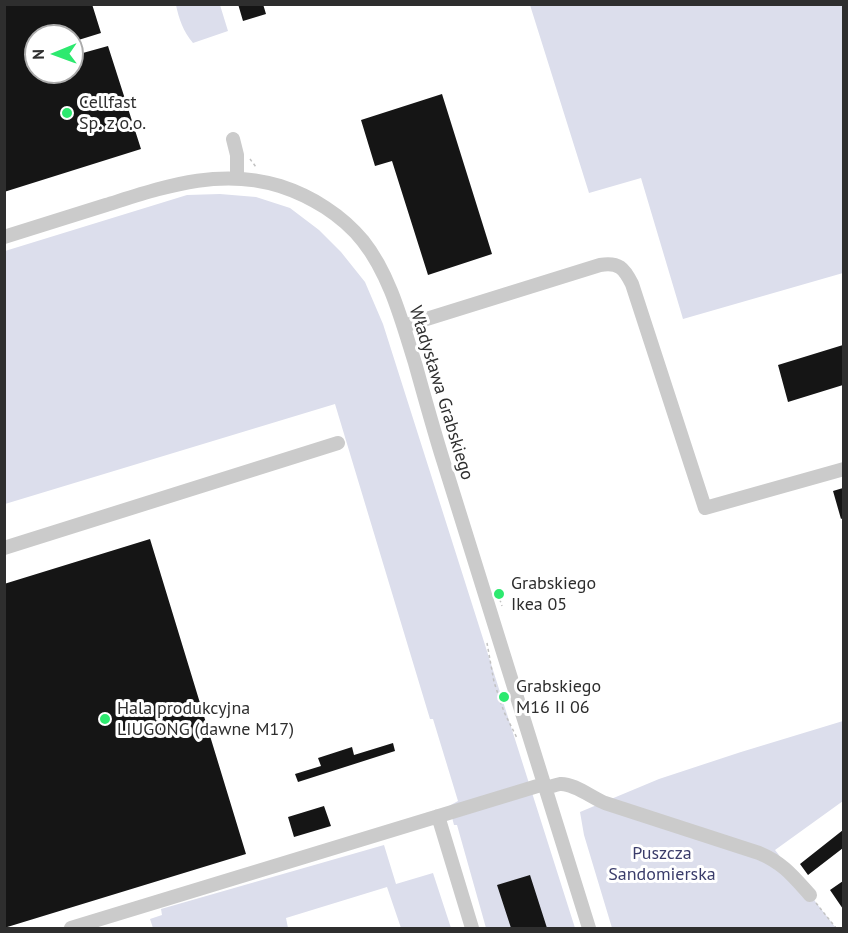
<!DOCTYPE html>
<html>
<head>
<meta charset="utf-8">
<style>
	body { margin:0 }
	#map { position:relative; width:848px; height:933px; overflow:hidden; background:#fff; font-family:"PT Sans",sans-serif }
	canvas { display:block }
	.frame { position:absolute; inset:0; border:6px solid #2e2e2e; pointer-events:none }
	.north { position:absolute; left:24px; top:24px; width:60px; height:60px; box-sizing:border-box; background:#fff; border:2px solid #ababab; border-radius:50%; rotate:269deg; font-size:16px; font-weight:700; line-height:24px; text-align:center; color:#2e2e2e }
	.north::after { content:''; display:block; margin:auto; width:21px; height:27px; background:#2de96f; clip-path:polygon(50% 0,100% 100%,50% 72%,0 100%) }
</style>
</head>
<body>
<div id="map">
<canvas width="848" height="933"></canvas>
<div class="frame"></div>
<div class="north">N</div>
</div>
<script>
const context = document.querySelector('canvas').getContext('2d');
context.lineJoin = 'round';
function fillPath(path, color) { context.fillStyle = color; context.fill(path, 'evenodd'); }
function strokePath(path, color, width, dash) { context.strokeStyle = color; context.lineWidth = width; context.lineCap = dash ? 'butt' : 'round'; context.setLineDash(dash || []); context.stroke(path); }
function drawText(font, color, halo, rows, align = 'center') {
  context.font = font + ' "PT Sans",sans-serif'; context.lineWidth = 6; context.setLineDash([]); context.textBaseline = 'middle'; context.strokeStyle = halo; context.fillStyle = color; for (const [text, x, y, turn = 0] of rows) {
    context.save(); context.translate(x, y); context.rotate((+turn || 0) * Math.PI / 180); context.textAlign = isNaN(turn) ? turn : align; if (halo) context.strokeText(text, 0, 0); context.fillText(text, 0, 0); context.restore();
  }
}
const green = new Path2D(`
	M176,5H220L228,31L193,43C183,31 179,19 176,5Z
	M530,5H843V273L683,319L641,178L589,193Z
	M220,194L256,197L290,208L319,230L341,252L365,282L383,324L575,928H486L457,825H454L449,806L458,801L433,719H430L335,404L5,504V251L187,195Z
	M843,721V801L775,850L836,928H612L584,835L580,812L659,779L741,752Z
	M384,845L396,884L433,873L451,928H401L387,887L286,918L288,928H153L150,919L162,915L161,909Z`);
const building = new Path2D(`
	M4,4H92L101,33L72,42V36H36V72H72V56L108,46L141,149L4,192Z
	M238,4H263L266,14L243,21Z
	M442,94L492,254L428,275L392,161L375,166L361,120Z
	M843,345V385L788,402L778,365Z
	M843,488V518L841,519L833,491Z
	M150,539L246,854L4,928V584Z
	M393,743L395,751L298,782L295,774L321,766L318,758L352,747L354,755Z
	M324,806L331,826L294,837L288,817Z
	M843,830V848L808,875L800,864Z
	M530,875L547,928H511L497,885Z
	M843,881V909L830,890Z`);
const path = new Path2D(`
	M250,159L256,167
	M496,588L502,606
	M487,643L494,682L504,712L517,738
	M816,903L836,928`);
const minor = new Path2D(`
	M233,139L237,155V178
	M4,237C38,226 72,216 106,205C164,187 219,167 280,186C311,196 342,215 363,241C390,275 402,322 415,363C424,395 433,428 443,460C492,616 541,772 589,928
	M404,326L600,265C619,262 624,268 632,284L705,508L844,469
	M4,548L338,443
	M546,788C550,787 555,785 560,784C574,783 592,798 605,803L759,853C783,863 793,876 810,895
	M438,816L472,928
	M71,928L544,784`);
const markers = [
	[67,113,6,"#2de96f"],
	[499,594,6,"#2de96f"],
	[504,697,6,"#2de96f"],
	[105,719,6,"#2de96f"]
];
const poiNames = [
	["Cellfast",79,103],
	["Sp. z o.o.",79,124],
	["Grabskiego",511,584],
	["Ikea 05",511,605],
	["Grabskiego",516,687],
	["M16 II 06",516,708],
	["Hala produkcyjna",117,709],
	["LIUGONG (dawne M17)",117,730]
];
const streetNames = [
	["Władysława Grabskiego",441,393,73]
];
const parkNames = [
	["Puszcza",662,854],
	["Sandomierska",662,875]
];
fillPath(green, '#dcdeec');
fillPath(building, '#151515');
strokePath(path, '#c2c2c2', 1.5, [3, 3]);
strokePath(minor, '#cbcbcb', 14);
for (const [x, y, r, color] of markers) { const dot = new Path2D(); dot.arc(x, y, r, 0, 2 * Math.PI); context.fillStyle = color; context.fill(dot); strokePath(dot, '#fff', 2); }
drawText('18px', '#2e2e2e', '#fff', poiNames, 'left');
drawText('18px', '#2e2e2e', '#fff', streetNames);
drawText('18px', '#3b3d6b', '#fff', parkNames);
</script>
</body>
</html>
